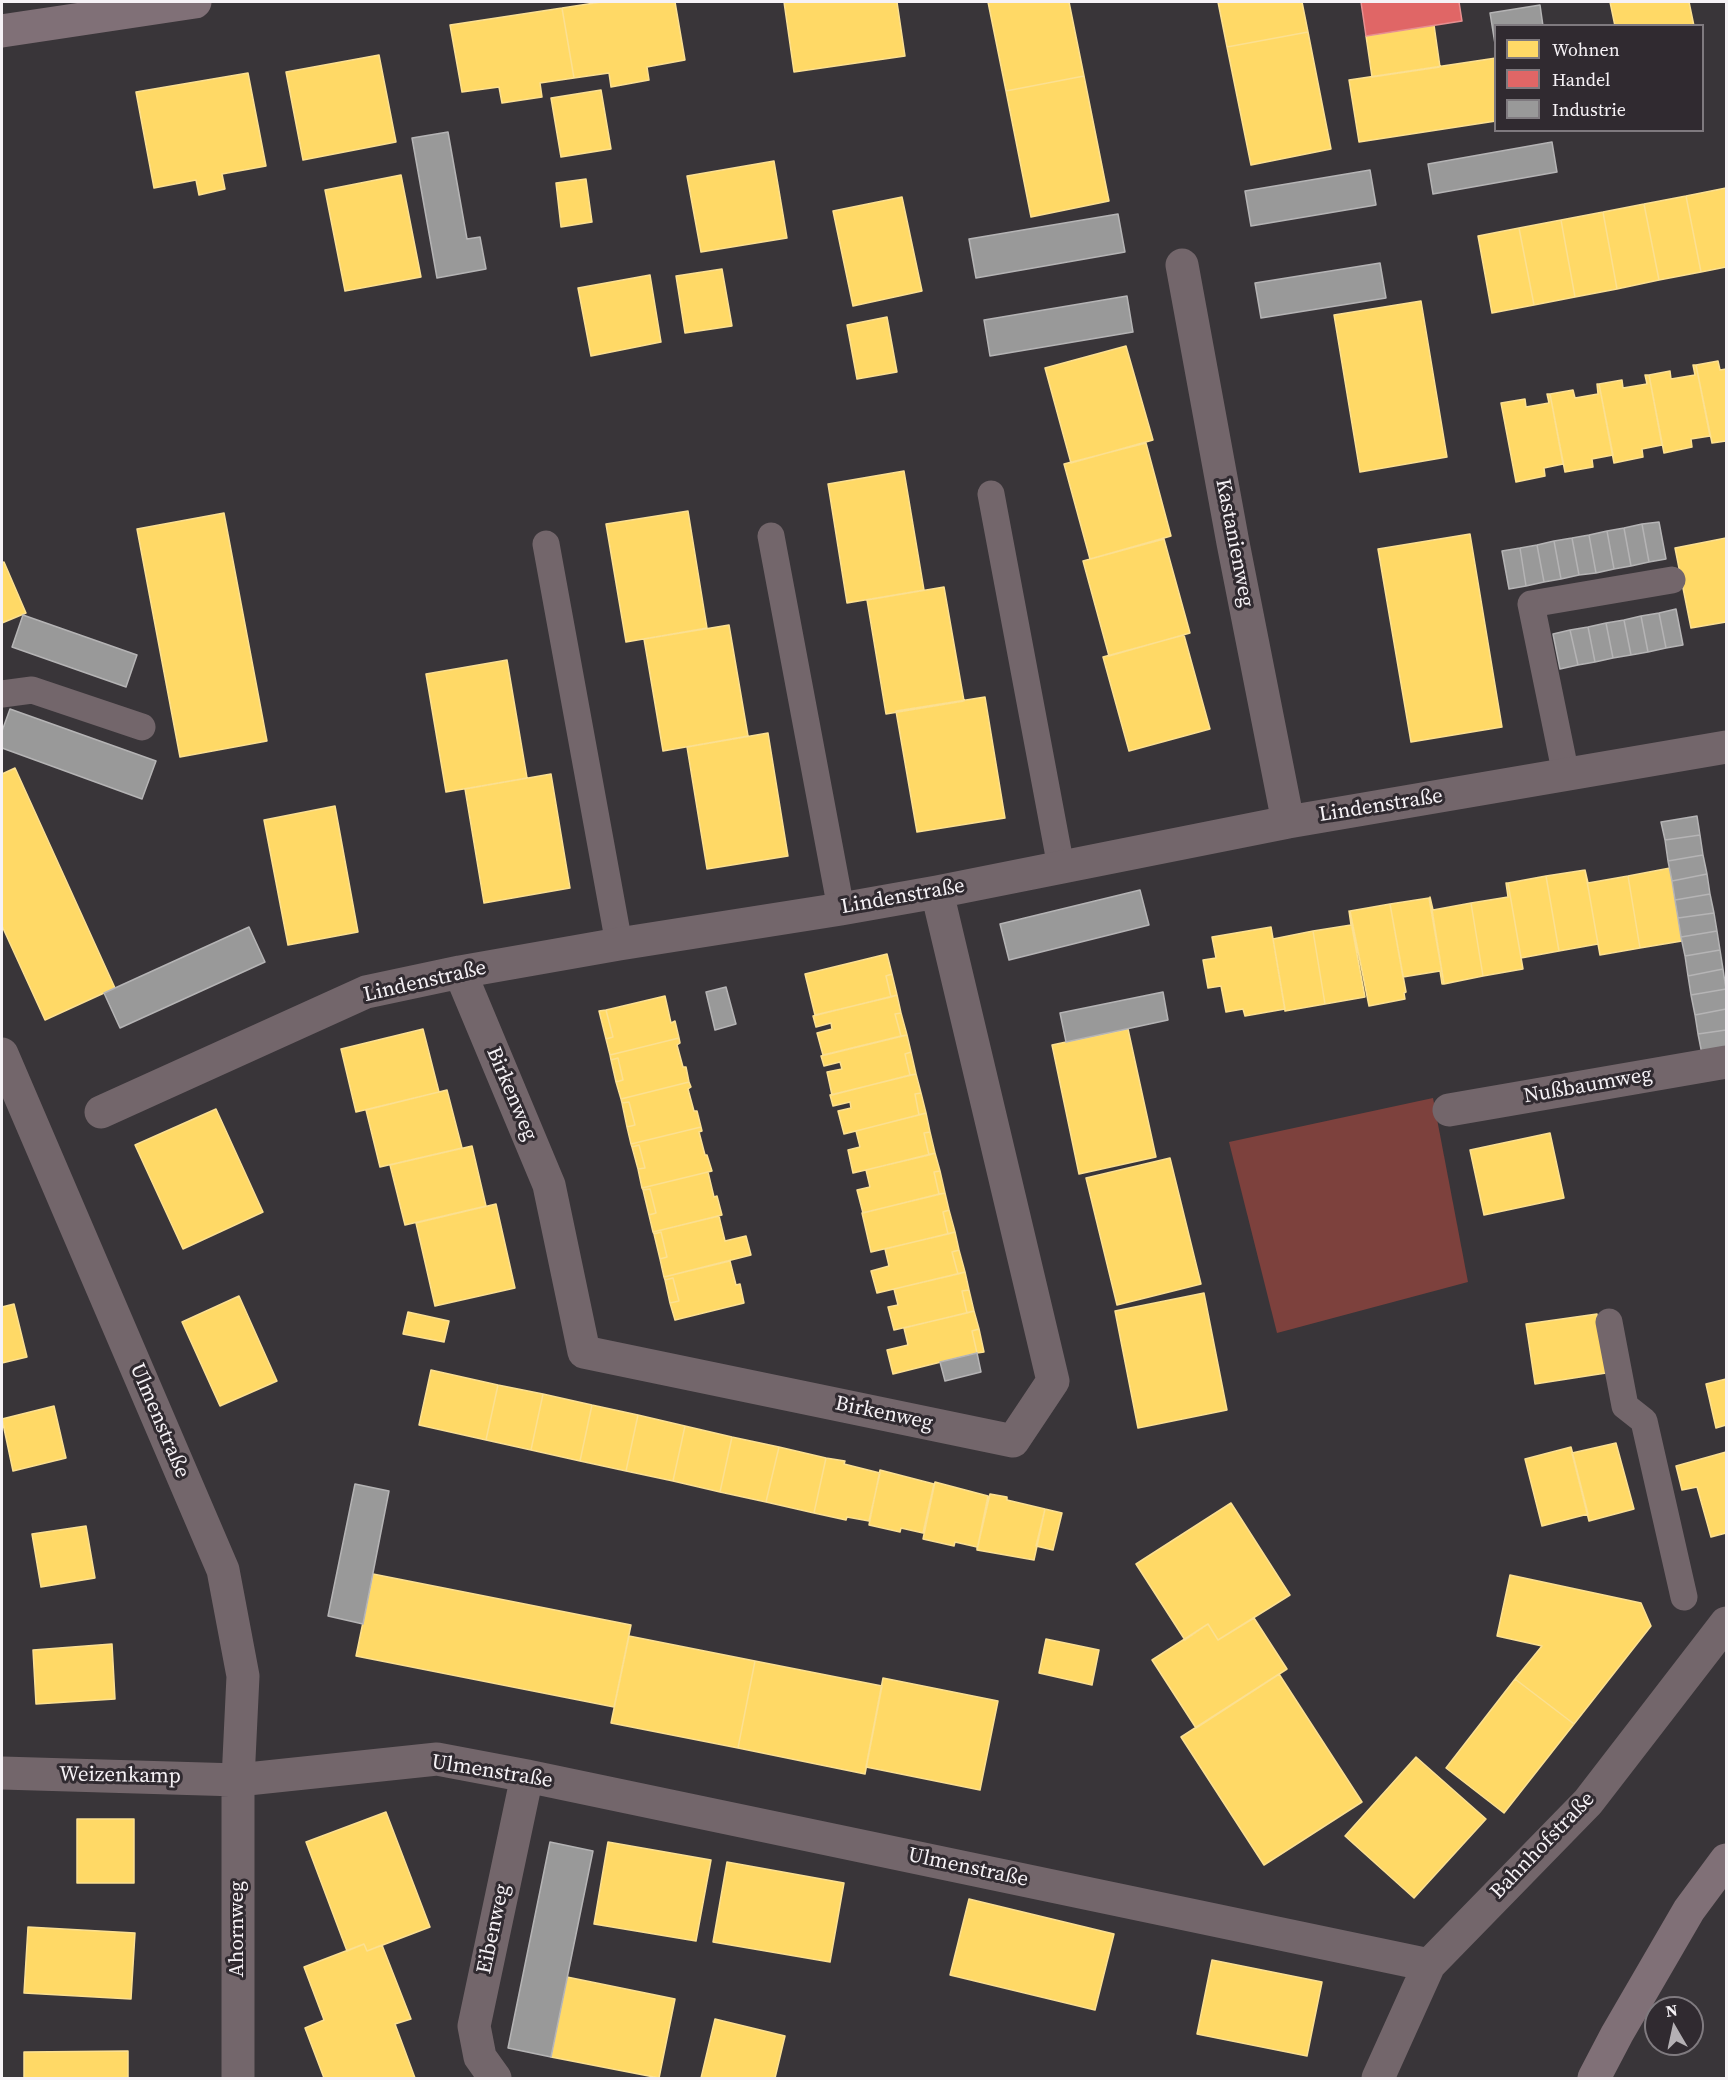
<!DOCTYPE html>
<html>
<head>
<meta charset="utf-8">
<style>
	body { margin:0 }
	#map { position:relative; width:1728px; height:2080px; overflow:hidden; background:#393539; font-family:"Source Serif 4",serif }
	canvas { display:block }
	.frame { position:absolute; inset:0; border:3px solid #f6f2f6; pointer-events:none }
	.legend { position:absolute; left:1494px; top:24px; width:210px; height:108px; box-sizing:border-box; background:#302a30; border:2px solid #7f7a7f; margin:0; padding:8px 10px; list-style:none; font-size:18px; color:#f6f2f6 }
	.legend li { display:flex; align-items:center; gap:12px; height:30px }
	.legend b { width:30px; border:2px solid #7f7a7f }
	.north { position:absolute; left:1644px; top:1996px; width:60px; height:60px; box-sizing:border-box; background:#302a30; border:2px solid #7f7a7f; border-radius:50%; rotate:351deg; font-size:16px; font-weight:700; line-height:24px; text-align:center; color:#f6f2f6 }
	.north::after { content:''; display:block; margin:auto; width:21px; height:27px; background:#b4b0b4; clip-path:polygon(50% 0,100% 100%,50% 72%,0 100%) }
</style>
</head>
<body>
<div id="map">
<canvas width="1728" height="2080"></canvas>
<div class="frame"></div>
<ul class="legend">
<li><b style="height:16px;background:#ffd966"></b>Wohnen</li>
<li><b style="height:16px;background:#e06666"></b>Handel</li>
<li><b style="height:16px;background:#999"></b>Industrie</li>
</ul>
<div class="north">N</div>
</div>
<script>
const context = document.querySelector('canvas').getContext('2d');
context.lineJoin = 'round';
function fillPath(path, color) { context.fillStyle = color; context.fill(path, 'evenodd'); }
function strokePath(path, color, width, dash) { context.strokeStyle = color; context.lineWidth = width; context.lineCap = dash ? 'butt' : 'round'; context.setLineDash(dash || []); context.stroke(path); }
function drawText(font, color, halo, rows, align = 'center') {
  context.font = font + ' "Source Serif 4",serif'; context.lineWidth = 6; context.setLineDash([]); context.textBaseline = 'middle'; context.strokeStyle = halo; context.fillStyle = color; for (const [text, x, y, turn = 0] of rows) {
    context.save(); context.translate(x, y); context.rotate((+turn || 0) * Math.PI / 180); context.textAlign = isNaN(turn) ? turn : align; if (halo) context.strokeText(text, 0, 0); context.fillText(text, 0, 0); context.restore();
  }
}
const green = new Path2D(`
	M1433,1098L1468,1282L1277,1333L1229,1142Z`);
const homes = new Path2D(`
	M601,2H675L685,60L647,67L649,80L611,87L609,73L574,78L562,8Z
	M784,2H897L905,56L794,72Z
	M988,2H1069L1084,76L1006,91Z
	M1218,2H1302L1308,32L1227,47Z
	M1610,2H1689L1694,26H1615Z
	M562,8L574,78L540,83L542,97L502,103L499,87L462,92L450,25Z
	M1434,25L1440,67L1372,77L1366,36Z
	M1308,32L1331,149L1251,165L1227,47Z
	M379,55L396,142L303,160L286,72Z
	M1496,58V121L1359,142L1349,80Z
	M248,73L266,166L222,174L225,189L199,195L196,180L154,188L136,92Z
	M1084,76L1109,201L1031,217L1006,91Z
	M601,90L611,149L561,157L551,98Z
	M774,161L787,238L701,252L687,176Z
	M401,175L421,277L345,291L325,190Z
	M586,179L592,222L561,227L556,183Z
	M1726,188V267L1701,272L1686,196Z
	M1686,196L1701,272L1659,280L1644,204Z
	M902,197L922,291L853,306L833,211Z
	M1644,204L1659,280L1617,289L1603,212Z
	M1603,212L1617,289L1575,297L1561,220Z
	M1561,220L1575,297L1534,305L1519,228Z
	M1519,228L1534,305L1492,313L1478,236Z
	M722,269L732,326L685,333L676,276Z
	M650,275L661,342L591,356L578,288Z
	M1421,301L1447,457L1360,472L1334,315Z
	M887,317L897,372L857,379L847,325Z
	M1126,346L1153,440L1071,463L1045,368Z
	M1718,361L1720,370L1726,369V441L1712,443L1696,365Z
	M1693,365H1696L1710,436L1691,439L1692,447L1664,453L1649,375L1670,371L1671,379L1695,375Z
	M1645,375H1649L1662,445L1642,449L1643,457L1614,463L1599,384L1622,380L1623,388L1647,384Z
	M1597,384H1599L1613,455L1592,459L1593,467L1565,472L1550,394L1573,390L1575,398L1598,394Z
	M1547,394H1550L1563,464L1544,468L1545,476L1516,482L1501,403L1525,399L1526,407L1549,403Z
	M1146,443L1171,536L1090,559L1064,464Z
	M904,471L924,590L847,603L828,484Z
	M688,511L707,628L626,642L606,524Z
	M224,513L267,741L180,757L137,529Z
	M1470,534L1502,727L1411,742L1378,549Z
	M1726,538V622L1691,628L1675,548Z
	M1164,539L1190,633L1109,656L1083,561Z
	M4,562L26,613L2,623V563Z
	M944,587L964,701L886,714L867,600Z
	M729,625L748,736L663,751L644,639Z
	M1184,635L1210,729L1129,751L1103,657Z
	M507,660L527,778L446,792L426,674Z
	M985,697L1005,818L917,832L896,711Z
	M768,733L788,856L707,869L687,747Z
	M15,768L115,988L45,1020L2,926V774Z
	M551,774L570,888L484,903L465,789Z
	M335,806L358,932L288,945L264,820Z
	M1670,868L1682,941L1640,948L1628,876Z
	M1585,870L1600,955L1598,944L1559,951L1546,876Z
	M1585,870L1588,883L1628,876L1640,948L1600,955Z
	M1546,876L1559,951L1521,958L1523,969L1508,883Z
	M1506,883H1508L1523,969L1483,976L1471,903L1508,897Z
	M1430,897L1433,910L1471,903L1483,976L1444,984Z
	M1429,898L1444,984H1442L1440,971L1403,977L1390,904Z
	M1390,904L1406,992L1404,993L1405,999L1369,1006L1350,911Z
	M1349,911L1365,997L1325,1004L1313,931L1351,925Z
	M1271,927L1285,1009L1245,1016L1243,1009L1226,1012L1221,986L1208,988L1203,960L1216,958L1212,937Z
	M1313,931L1325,1004L1285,1011L1273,939Z
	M887,954L892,974L886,976L891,997L815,1015L805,974Z
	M892,974L897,995L891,997L886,976Z
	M897,995L901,1013L895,1014L901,1036L823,1055L817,1033L832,1029L831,1023L816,1027L813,1016Z
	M665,996L671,1023L675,1021L679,1038L610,1055L606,1039L613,1037L606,1010Z
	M606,1010L613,1037L606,1039L599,1011Z
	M901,1013L907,1035L901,1036L895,1014Z
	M423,1029L439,1092L356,1112L341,1049Z
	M1128,1029L1156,1157L1079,1174L1052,1045Z
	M907,1035L911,1052L905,1054L910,1075L832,1095L827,1072L842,1069L840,1062L824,1066L821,1056Z
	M679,1038L680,1043L677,1045L683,1067H686L689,1082L621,1099L616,1082L623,1080L618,1058L611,1060L610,1055Z
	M911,1052L916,1074L910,1075L905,1054Z
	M618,1058L623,1080L616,1082L611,1060Z
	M916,1074L921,1093L915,1094L919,1115L844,1134L838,1111L851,1108L850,1102L833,1106L830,1095Z
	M689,1082L691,1087L688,1089L694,1111H697L701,1127L631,1144L627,1127L635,1125L629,1102L622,1103L621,1099Z
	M447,1090L462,1148L380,1167L366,1110Z
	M921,1093L926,1113L919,1115L915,1094Z
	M629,1102L635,1125L627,1127L622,1103Z
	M216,1109L263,1212L183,1249L135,1145Z
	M926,1113L930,1132L924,1133L929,1155L853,1173L848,1150L860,1147L856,1131Z
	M701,1127L702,1131L699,1132L705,1155H707L712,1171L642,1188L638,1169L645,1168L639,1145L632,1147L631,1144Z
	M930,1132L935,1153L929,1155L924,1133Z
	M1550,1133L1564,1198L1484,1215L1470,1150Z
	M639,1145L645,1168L638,1169L632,1147Z
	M472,1146L486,1206L405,1225L390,1165Z
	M935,1153L940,1171L934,1172L939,1194L863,1213L857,1190L870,1187L866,1170Z
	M1170,1158L1201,1284L1117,1305L1086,1178Z
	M940,1171L945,1193L939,1194L934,1172Z
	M708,1172L714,1197L717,1196L722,1215L653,1232L649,1215L656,1213L650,1189L643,1190L642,1188Z
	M650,1189L656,1213L649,1215L643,1190Z
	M945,1193L949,1210L943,1212L948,1234L871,1252L862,1213Z
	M496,1204L515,1288L435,1306L416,1223Z
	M949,1210L955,1232L948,1234L943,1212Z
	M719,1216L725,1241L746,1236L751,1255L664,1277L660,1259L667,1257L661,1232L654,1234L653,1232Z
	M661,1232L667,1257L660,1259L654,1234Z
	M955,1232L959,1250L952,1252L958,1274L877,1293L871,1271L889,1266L885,1249Z
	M959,1250L965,1272L958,1274L952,1252Z
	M730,1261L736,1285L740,1284L744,1303L675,1320L670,1303L679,1301L673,1278L665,1280L664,1277Z
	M965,1272L969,1290L962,1291L967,1313L894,1330L888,1307L898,1305L894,1289Z
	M673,1278L679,1301L670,1303L665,1280Z
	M969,1290L974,1311L967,1313L962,1291Z
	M1204,1293L1227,1410L1138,1428L1115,1311Z
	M239,1296L277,1381L220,1406L182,1322Z
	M14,1304L27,1357L2,1363V1307Z
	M974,1311L979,1329L972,1331L977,1353L893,1374L887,1350L908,1345L904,1328Z
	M408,1312L449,1321L444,1342L403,1334Z
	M1597,1314L1606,1373L1535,1384L1526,1324Z
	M979,1329L984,1352L977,1353L972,1331Z
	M431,1370L498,1385L486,1440L419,1425Z
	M1726,1379V1425L1716,1428L1706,1384Z
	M498,1385L543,1394L531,1450L486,1440Z
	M543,1394L592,1405L580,1461L531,1450Z
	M592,1405L638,1415L626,1471L580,1461Z
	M54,1406L66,1458L13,1471L2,1419Z
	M638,1415L685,1426L673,1481L626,1471Z
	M685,1426L732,1437L720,1492L673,1481Z
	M732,1437L779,1447L766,1502L720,1492Z
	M1616,1443L1634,1509L1589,1521L1572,1453Z
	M779,1447L826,1458L814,1513L766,1502Z
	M1571,1447L1588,1514L1542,1526L1525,1459Z
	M1726,1452V1533L1711,1537L1697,1487L1682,1490L1676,1466Z
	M826,1458L845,1461L844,1464L880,1473L869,1521L847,1517L846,1520L814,1513Z
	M880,1470L934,1484L923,1533L901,1528L900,1532L869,1525Z
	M935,1482L988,1496L977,1550V1547L955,1542L954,1546L923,1539Z
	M990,1494L1007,1497V1500L1045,1509L1034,1560L977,1550Z
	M1231,1503L1290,1595L1218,1640L1208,1624L1185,1640L1136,1564Z
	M1045,1509L1062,1513L1053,1550L1036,1546Z
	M86,1526L95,1578L41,1587L32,1534Z
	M373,1574L631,1625L614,1707L356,1656Z
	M1510,1575L1641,1603L1651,1626L1574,1724L1515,1679L1542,1646L1497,1636Z
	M1254,1618L1287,1669L1196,1728L1152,1660L1208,1624L1218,1640Z
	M629,1636L755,1661L738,1748L611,1723Z
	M1046,1639L1099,1650L1092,1685L1039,1673Z
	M112,1644L115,1699L36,1704L33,1650Z
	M755,1661L882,1686L865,1774L738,1748Z
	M1279,1674L1362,1802L1264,1865L1181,1737Z
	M883,1678L998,1701L980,1790L866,1767Z
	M1515,1679L1574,1724L1504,1813L1446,1768Z
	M1416,1757L1486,1819L1414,1898L1345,1836Z
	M386,1812L430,1927L367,1951L364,1944L347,1951L306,1842Z
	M77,1819H134V1883H77Z
	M608,1842L711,1860L696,1941L594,1924Z
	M727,1862L844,1883L830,1962L713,1942Z
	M969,1899L1114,1934L1095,2010L950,1975Z
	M28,1927L135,1933L131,1999L24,1993Z
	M364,1944L367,1951L382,1945L411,2019L395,2024L415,2078H324L305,2028L324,2020L304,1967Z
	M1212,1960L1322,1982L1307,2056L1197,2034Z
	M567,1977L675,1999L659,2078L551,2057Z
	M715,2019L785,2036L775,2078H701Z
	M128,2051V2078H24V2052Z`);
const shops = new Path2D(`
	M1361,2H1459L1462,21L1366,36Z`);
const industry = new Path2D(`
	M1540,5L1543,26H1496V50L1490,13Z
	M448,132L467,239L480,237L486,269L437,278L412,138Z
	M1552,142L1557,172L1433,194L1428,164Z
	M1370,170L1376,205L1251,226L1245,191Z
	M1118,214L1125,252L976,278L969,239Z
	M1380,263L1386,298L1261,318L1255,283Z
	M1127,296L1133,332L990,356L984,320Z
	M1659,522L1666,559L1649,562L1642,524Z
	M1642,524L1649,562L1631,566L1624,528Z
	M1624,528L1631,566L1614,569L1607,531Z
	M1607,531L1614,569L1596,573L1589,535Z
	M1589,535L1596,573L1579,575L1572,538Z
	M1572,538L1579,575L1561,579L1554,541Z
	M1554,541L1561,579L1544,582L1537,545Z
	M1537,545L1544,582L1526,586L1520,548Z
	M1520,548L1526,586L1509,589L1502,551Z
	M1676,609L1683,645L1666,648L1659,613Z
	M1659,613L1666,648L1648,652L1641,616Z
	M23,615L137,655L126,687L12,647Z
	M1641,616L1648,652L1631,655L1624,620Z
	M1624,620L1631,655L1613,658L1606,623Z
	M1606,623L1613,658L1595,662L1588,627Z
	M1588,627L1595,662L1578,665L1570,630Z
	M1570,630L1578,665L1560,669L1553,634Z
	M10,709L156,761L142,799L2,748V731Z
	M1697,816L1700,835L1665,840L1661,822Z
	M1700,835L1703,855L1668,861L1665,840Z
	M1703,855L1707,874L1672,881L1668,861Z
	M1707,874L1710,894L1675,900L1672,881Z
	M1140,890L1149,925L1009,960L1000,924Z
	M1710,894L1714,913L1678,918L1675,900Z
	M1714,913L1717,931L1681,937L1678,918Z
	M249,927L265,962L120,1028L104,993Z
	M1717,931L1720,950L1685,956L1681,937Z
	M1720,950L1723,969L1688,976L1685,956Z
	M1723,969L1726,989L1691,995L1688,976Z
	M726,987L736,1024L715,1030L706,992Z
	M1726,989V1009L1695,1015L1691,995Z
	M1163,992L1168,1020L1066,1042L1060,1013Z
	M1726,1009V1030L1698,1034L1695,1015Z
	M1726,1030V1050L1702,1054L1698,1034Z
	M977,1353L981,1372L945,1381L940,1362Z
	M355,1484L389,1491L363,1624L328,1616Z
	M550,1842L593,1851L551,2057L508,2048Z`);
const lane = new Path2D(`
	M991,494L1061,867
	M771,536L841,909
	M546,544L619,944
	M2,694L32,690L142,727
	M1566,775L1531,604L1672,580
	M1609,1322L1625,1406L1644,1421L1684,1597`);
const street = new Path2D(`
	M1182,265L1233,543L1288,822
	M460,972L549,1185L584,1352L1013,1441L1053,1381L937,892
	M2,1054L223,1570L243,1676L238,1780V2078
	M1449,1110L1726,1062
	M101,1112L366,992L460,972L619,944L841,909L937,892L1288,822L1726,747
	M2,1773L238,1780L437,1759L527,1776L1429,1965
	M495,2078L480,2057L474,2026L527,1776
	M1378,2078L1429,1965L1588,1802L1726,1623`);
const secondary = new Path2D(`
	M2,31L195,2
	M1594,2078L1617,2034L1689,1910L1726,1860`);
const streetNames = [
	["Kastanienweg",1234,543,79],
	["Lindenstraße",1381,806,-9],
	["Lindenstraße",903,897,-10],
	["Lindenstraße",425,982,-13],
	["Nußbaumweg",1588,1086,-10],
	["Birkenweg",511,1094,67],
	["Birkenweg",884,1414,12],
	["Ulmenstraße",159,1421,67],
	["Ulmenstraße",492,1772,9],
	["Weizenkamp",120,1776,1],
	["Bahnhofstraße",1543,1846,-46],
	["Ulmenstraße",968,1868,12],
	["Ahornweg",238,1929,-90],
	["Eibenweg",494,1929,-78]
];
fillPath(green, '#7d413d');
fillPath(homes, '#ffd966');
strokePath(homes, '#fce091', 1.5);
fillPath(shops, '#e06666');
strokePath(shops, '#e79091', 1.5);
fillPath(industry, '#999');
strokePath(industry, '#b5b4b5', 1.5);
strokePath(lane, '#73666b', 27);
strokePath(street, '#73666b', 33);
strokePath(secondary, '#807077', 33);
drawText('21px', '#f6f2f6', '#302a30', streetNames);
</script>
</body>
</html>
